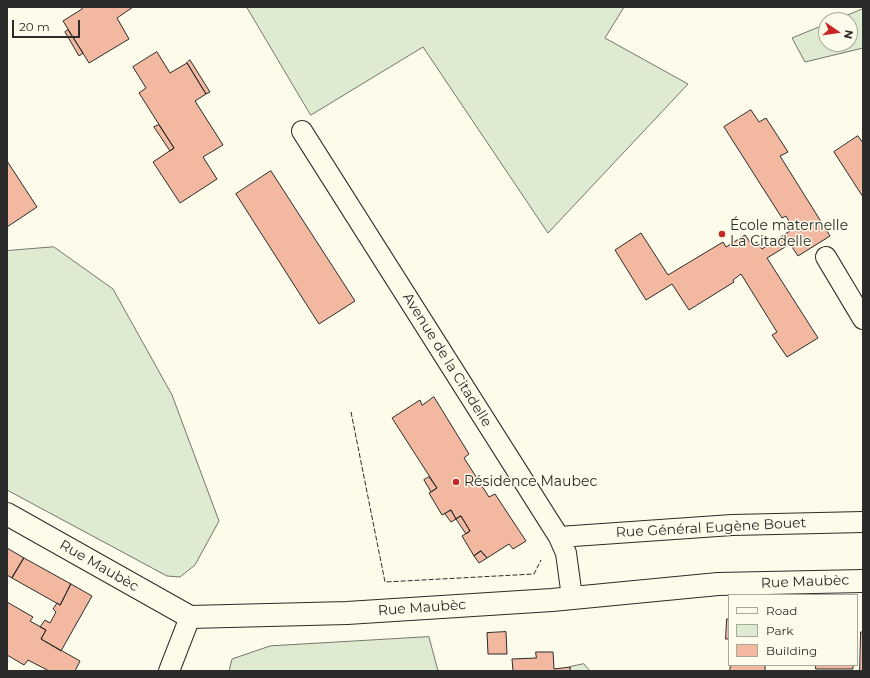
<!DOCTYPE html>
<html>
<head>
<meta charset="utf-8">
<style>
	body { margin:0 }
	#map { position:relative; width:870px; height:678px; overflow:hidden; background:#fdfbea; font-family:Montserrat,sans-serif }
	canvas { display:block }
	.frame { position:absolute; inset:0; border:8px solid #2b2b2b; pointer-events:none }
	.legend { position:absolute; left:728px; top:594px; width:130px; height:72px; box-sizing:border-box; background:#fdfbea; border:1px solid #a9a89e; margin:0; padding:5px 7px; list-style:none; font-size:12px; color:#2b2b2b }
	.legend li { display:flex; align-items:center; gap:8px; height:20px }
	.legend b { width:20px; border:1px solid #a9a89e }
	.north { position:absolute; left:818px; top:12px; width:40px; height:40px; box-sizing:border-box; background:#fdfbea; border:1px solid #a9a89e; border-radius:50%; rotate:103deg; font-size:11px; font-weight:700; line-height:16px; text-align:center; color:#2b2b2b }
	.north::after { content:''; display:block; margin:auto; width:14px; height:18px; background:#c62828; clip-path:polygon(50% 0,100% 100%,50% 72%,0 100%) }
	.scale { position:absolute; left:12px; top:20px; width:68px; height:18px; box-sizing:border-box; border:2px solid #2b2b2b; border-top:0; padding-left:5px; font-size:12px; line-height:14px; white-space:nowrap; color:#2b2b2b; -webkit-text-stroke:3px #fdfbea; paint-order:stroke }
</style>
</head>
<body>
<div id="map">
<canvas width="870" height="678"></canvas>
<div class="frame"></div>
<ul class="legend">
<li><b style="height:5px;background:#fdfbea"></b>Road</li>
<li><b style="height:11px;background:#deebd1"></b>Park</li>
<li><b style="height:11px;background:#f2b8a0"></b>Building</li>
</ul>
<div class="north">N</div>
<div class="scale">20 m</div>
</div>
<script>
const context = document.querySelector('canvas').getContext('2d');
context.lineJoin = 'round';
function fillPath(path, color) { context.fillStyle = color; context.fill(path, 'evenodd'); }
function strokePath(path, color, width, dash) { context.strokeStyle = color; context.lineWidth = width; context.lineCap = dash ? 'butt' : 'round'; context.setLineDash(dash || []); context.stroke(path); }
function drawText(font, color, halo, rows, align = 'center') {
  context.font = font + ' Montserrat,sans-serif'; context.lineWidth = 3; context.setLineDash([]); context.textBaseline = 'middle'; context.strokeStyle = halo; context.fillStyle = color; for (const [text, x, y, turn = 0] of rows) {
    context.save(); context.translate(x, y); context.rotate((+turn || 0) * Math.PI / 180); context.textAlign = isNaN(turn) ? turn : align; if (halo) context.strokeText(text, 0, 0); context.fillText(text, 0, 0); context.restore();
  }
}
const green = new Path2D(`
	M247,7H624L605,38L688,84L548,233L423,47L311,115Z
	M863,9V48L805,62L792,38L826,24V44H850V20H836Z
	M54,247L113,289L172,395L219,521L195,565L180,577L167,576L7,490V251Z
	M429,637L438,671H229L232,659L270,646Z
	M584,664L590,671H570V667Z`);
const building = new Path2D(`
	M81,7H133L117,18L129,39L89,63L63,21L82,9Z
	M68,30L83,53L79,56L65,32Z
	M157,52L170,73L187,63L206,94L195,101L223,145L203,157L217,179L180,203L153,162L174,148L139,93L146,88L133,67Z
	M190,60L210,92L206,94L187,63Z
	M751,110L759,122L766,118L788,152L780,156L830,236L798,256L790,244L767,258L818,338L787,357L772,335L777,332L741,274L733,280L734,282L689,310L672,284L646,300L615,250L641,233L668,275L723,242L726,247L745,235L752,245L757,242L762,249L793,229L786,216L782,218L724,127Z
	M159,125L174,148L170,151L154,127Z
	M858,136L863,143V197L834,152Z
	M7,161L37,207L7,227Z
	M271,171L355,301L319,324L236,194Z
	M434,397L469,454L464,458L489,497L495,494L526,541L513,549L509,544L487,558L481,551L474,556L462,536L470,531L461,516L456,519L451,510L442,515L429,493L437,488L392,418L420,400L422,405Z
	M429,477L437,488L431,492L424,480Z
	M451,510L456,519L451,522L445,514Z
	M461,516L470,531L466,534L456,519Z
	M7,548L24,558L12,578L7,575Z
	M481,551L487,558L479,563L474,556Z
	M24,558L71,584L60,605L12,578Z
	M71,584L92,596L61,651L41,639L46,630L40,627L45,620L50,623L56,612L53,609L57,603L60,605Z
	M7,602L33,617L30,621L46,630L41,639L80,661L75,671H49L28,660L24,665L7,655Z
	M727,619H729V639H726Z
	M506,632L507,654H488L487,633Z
	M861,632H863V671H860Z
	M536,652H553L554,669L570,667V671H513L512,659L536,658Z
	M731,665H765V671H730Z
	M816,665H853V669H816Z`);
const minor = new Path2D(`
	M302,131L559,537L566,553L572,597
	M826,257L863,319
	M559,537L732,525L863,522
	M169,671L190,617`);
const secondary = new Path2D(`
	M7,514L190,617L347,613L552,600L718,584L863,581`);
const fence = new Path2D(`
	M351,412L385,582L534,574L541,560`);
const markers = [
	[722,234,4,"#c62828"],
	[456,482,4,"#c62828"]
];
const poiNames = [
	["École maternelle",730,226],
	["La Citadelle",730,242],
	["Résidence Maubec",464,482]
];
const streetNames = [
	["Avenue de la Citadelle",447,360,58],
	["Rue Général Eugène Bouet",711,528,-3],
	["Rue Maubèc",99,566,30],
	["Rue Maubèc",805,582,-2],
	["Rue Maubèc",422,608,-4]
];
fillPath(green, '#deebd1');
strokePath(green, '#74746e', 1);
fillPath(building, '#f2b8a0');
strokePath(building, '#2b2b2b', 1);
strokePath(minor, '#2b2b2b', 22);
strokePath(secondary, '#2b2b2b', 24);
strokePath(minor, '#fdfbea', 20);
strokePath(secondary, '#fdfbea', 22);
strokePath(fence, '#2b2b2b', 1, [5, 2]);
for (const [x, y, r, color] of markers) { const dot = new Path2D(); dot.arc(x, y, r, 0, 2 * Math.PI); context.fillStyle = color; context.fill(dot); strokePath(dot, '#fdfbea', 1.5); }
drawText('14px', '#2b2b2b', '#fdfbea', poiNames, 'left');
drawText('14px', '#2b2b2b', '#fdfbea', streetNames);
</script>
</body>
</html>
